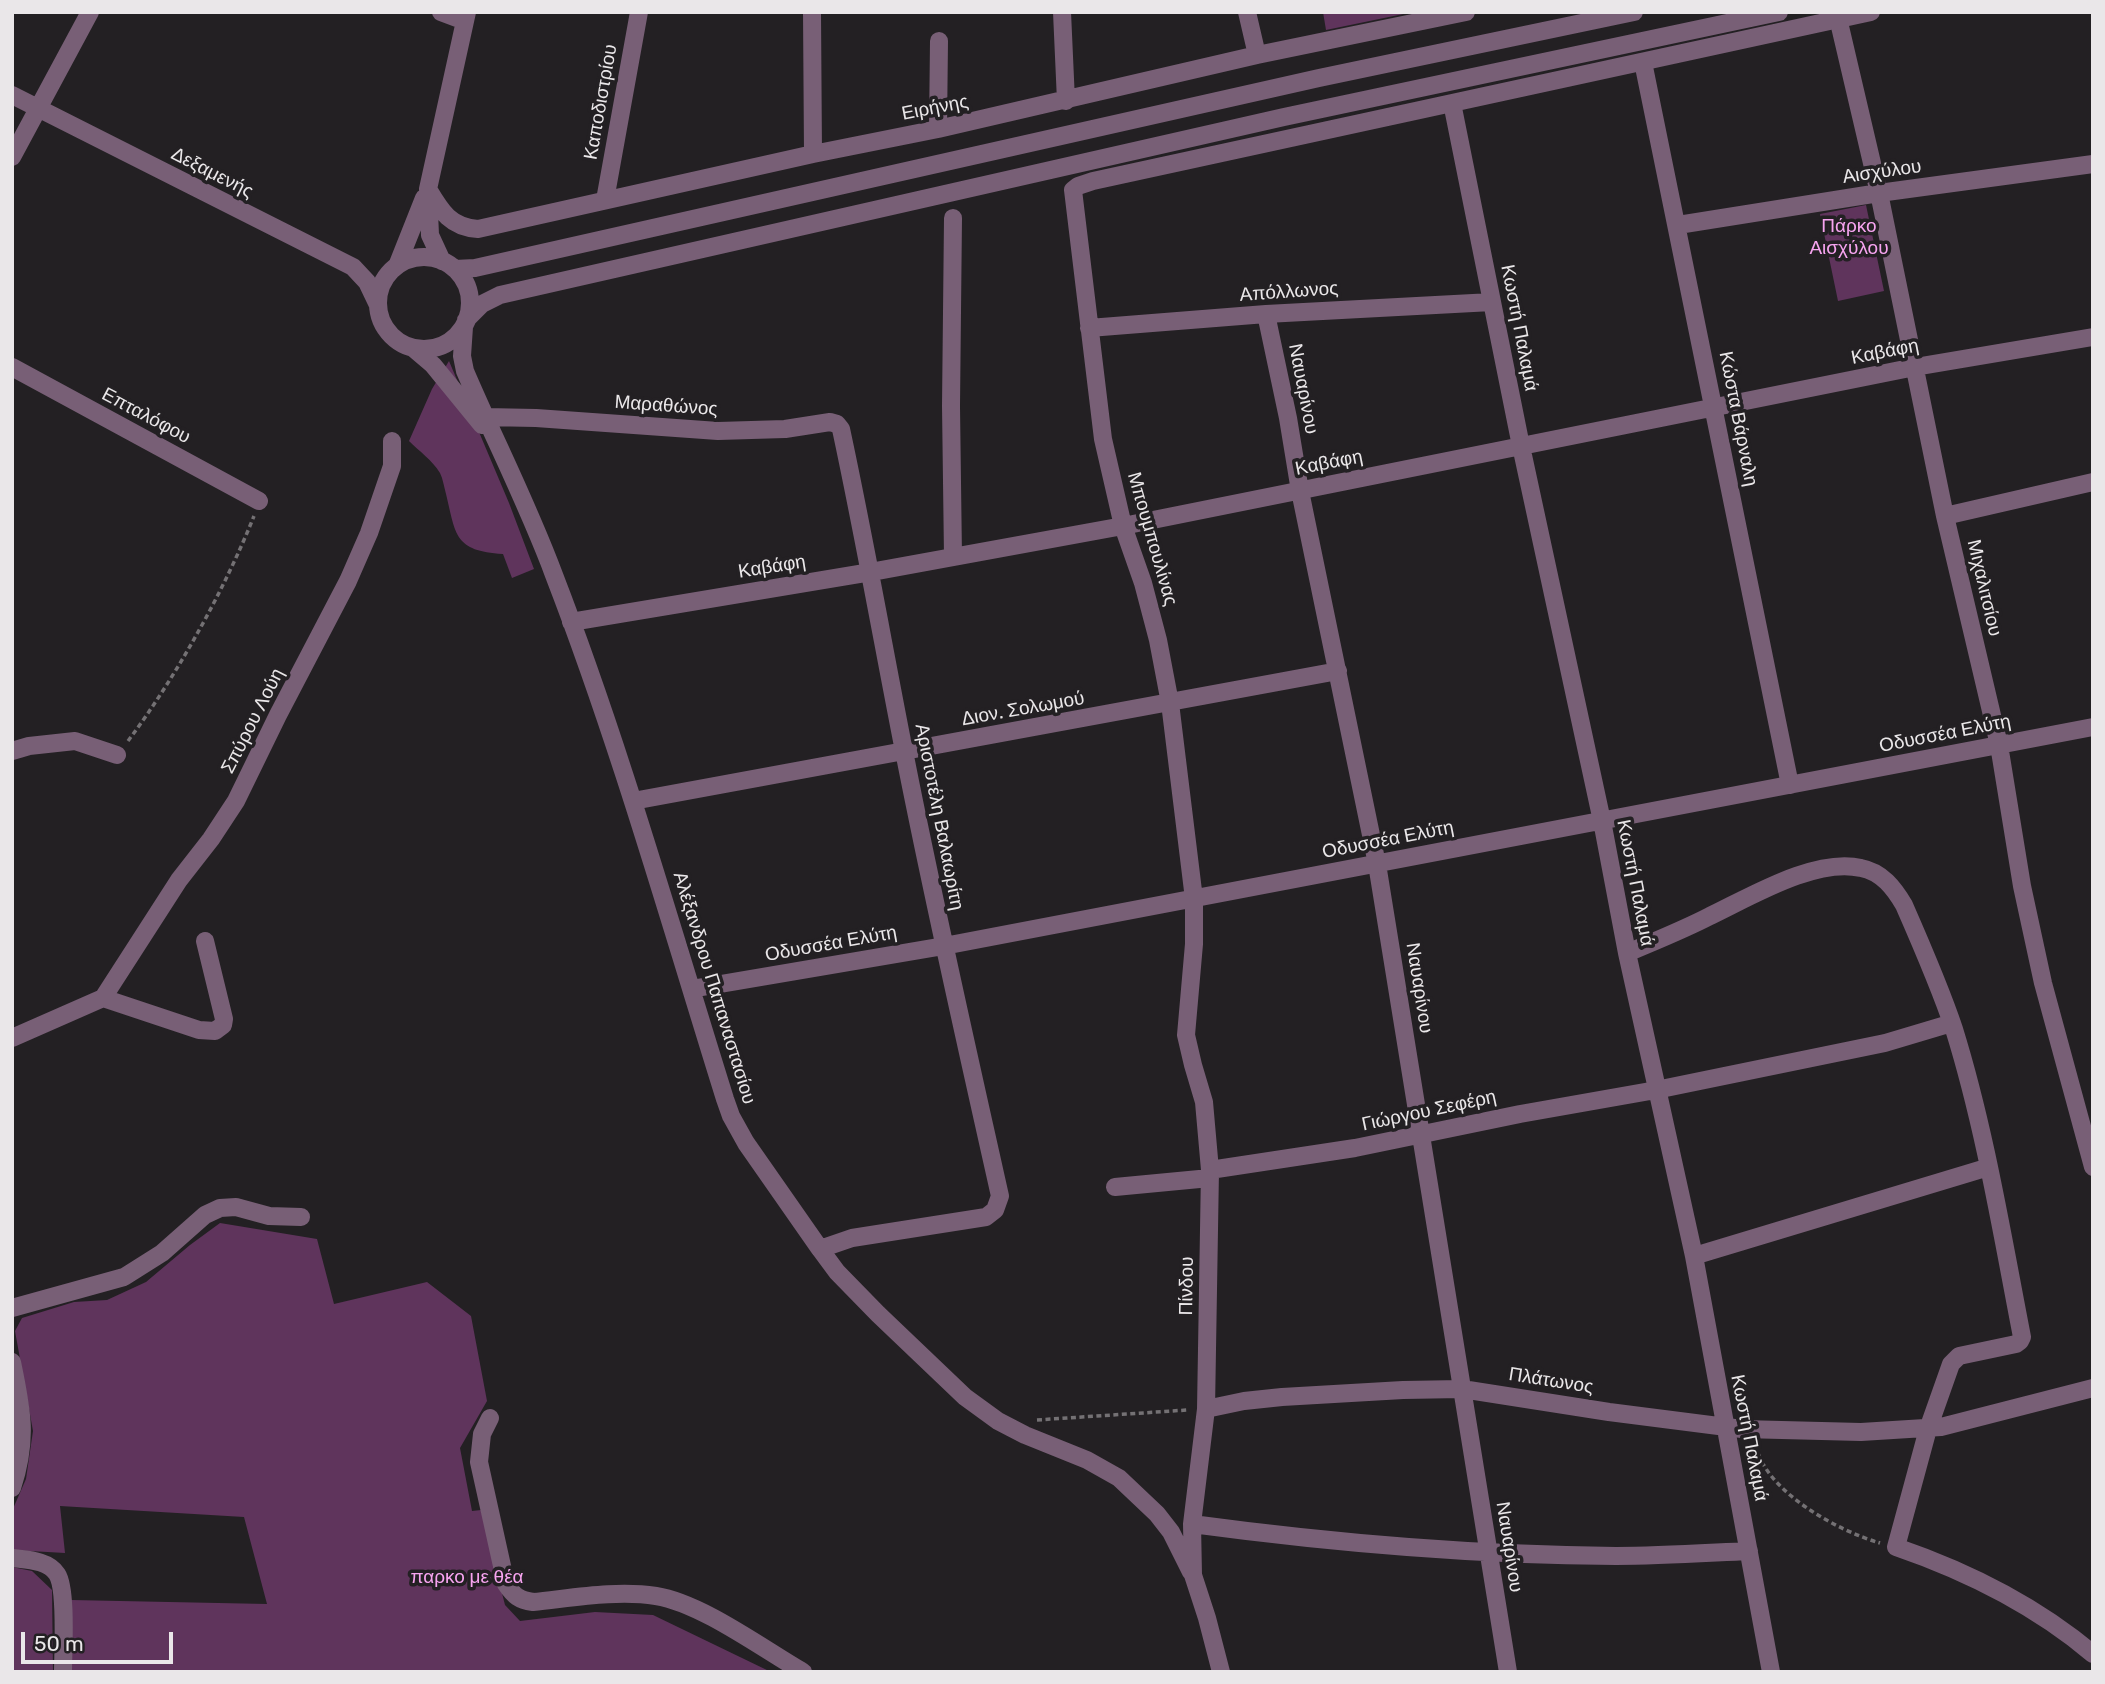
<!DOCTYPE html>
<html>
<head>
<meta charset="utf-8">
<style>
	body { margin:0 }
	#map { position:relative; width:2105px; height:1684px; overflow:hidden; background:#232023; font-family:Rubik,sans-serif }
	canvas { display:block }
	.frame { position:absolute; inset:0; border:14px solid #eae7e9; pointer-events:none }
	.scale { position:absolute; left:21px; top:1632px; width:152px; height:32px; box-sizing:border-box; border:4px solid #eae7e9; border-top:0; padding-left:9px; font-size:21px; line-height:24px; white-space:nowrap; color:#eae7e9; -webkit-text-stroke:5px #232023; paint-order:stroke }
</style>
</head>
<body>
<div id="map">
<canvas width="2105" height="1684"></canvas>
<div class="frame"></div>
<div class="scale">50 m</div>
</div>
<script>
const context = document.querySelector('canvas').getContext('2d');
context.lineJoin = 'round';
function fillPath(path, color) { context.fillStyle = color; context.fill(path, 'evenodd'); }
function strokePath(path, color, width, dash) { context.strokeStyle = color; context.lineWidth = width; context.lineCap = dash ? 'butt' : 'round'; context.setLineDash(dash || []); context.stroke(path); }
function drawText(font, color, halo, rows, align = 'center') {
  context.font = font + ' Rubik,sans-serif'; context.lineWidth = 7; context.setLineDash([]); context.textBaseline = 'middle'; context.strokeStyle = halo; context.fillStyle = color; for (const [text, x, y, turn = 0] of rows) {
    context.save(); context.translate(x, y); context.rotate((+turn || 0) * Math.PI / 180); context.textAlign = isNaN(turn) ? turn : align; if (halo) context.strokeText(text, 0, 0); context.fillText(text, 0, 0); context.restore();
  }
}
const green = new Path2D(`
	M1323,12H1413L1326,30Z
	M1866,205L1884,291L1838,301L1820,214Z
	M449,361L509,503L534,569L512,578L503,554C454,551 456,535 446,494C444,487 443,479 440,473C432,460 419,451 409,441L432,389Z
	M220,1223L317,1239L334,1304L427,1282L471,1316L487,1401L460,1448L472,1511L481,1510L505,1605L520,1621L595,1612L653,1615L771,1672H66L71,1600L267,1604L244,1517L60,1506L65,1553L12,1550V1511L26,1479L33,1431L15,1331L22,1318L74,1302L107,1300L146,1282L190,1245Z
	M12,1567L32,1571L52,1590L53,1672H12Z`);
const path = new Path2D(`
	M128,741C176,677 224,591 254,516
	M1037,1420L1187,1410
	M1756,1446C1766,1492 1838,1531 1880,1543`);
const minor = new Path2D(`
	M441,12L465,21
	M812,12L813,154
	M1062,12L1066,101
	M1247,12L1257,55
	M1838,18L1879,193L1945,516L1999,745L2022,886L2043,983L2093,1167
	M1643,62L1790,785
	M12,95L353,267L367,282L378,305
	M1452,103L1521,446L1602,821L1627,953L1694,1256L1771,1672
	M938,129L939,41
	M12,157L90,12
	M428,189C441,211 450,227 478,229L813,154L938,129L1257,55L1466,12
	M605,200L639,12
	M953,218L951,406L953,557
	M1678,225L1879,193L2093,164
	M378 303a46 46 0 1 1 92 0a46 46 0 1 1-92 0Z
	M442,261L430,235L428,189L467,12
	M397,266L424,198
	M455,269L475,268L1319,78L1634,12
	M1266,314L1288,418L1300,491L1377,864L1508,1672
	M466,320L482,304L500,295L1284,117L1779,12
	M464,327L462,356L465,371C494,439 528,505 554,575C620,746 670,923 725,1099L731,1116L746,1143L820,1249L837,1272L878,1314L965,1397L998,1421L1025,1435L1087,1460L1119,1478L1157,1514L1171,1532L1191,1572
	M1089,328L1266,314L1492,302
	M413,348L433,365L482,425
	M12,367L259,501
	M485,417L536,418L718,431L785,429L830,422L837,424L841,429C864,536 883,644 904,751C933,900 967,1048 1000,1196L995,1210L986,1217L852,1238L820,1249
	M1945,516L2093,482
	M571,622L871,572L1123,526L1915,367L2093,337
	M12,751L29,746L75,741L117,755
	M633,801L1338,671
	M1627,953C1655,941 1683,930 1710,916C1750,897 1816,857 1861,868C1882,872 1894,888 1904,905C1922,946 1940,987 1954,1029C1985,1129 2002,1234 2022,1337L2020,1341L2016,1344L1959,1356L1951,1364L1928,1429L1896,1547C1966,1571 2036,1606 2093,1654
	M691,989L944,946L2093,727
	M103,998L179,880L211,839L236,801L278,715L348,581L369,533L392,466V441
	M12,1038L103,998L199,1030L215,1031L223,1025L224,1019L205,941
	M1210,1170L1355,1148L1520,1114L1656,1090L1885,1043L1952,1023
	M1115,1187L1210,1178
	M1694,1256L1989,1167
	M12,1308L124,1277L162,1253L205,1215L220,1208L236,1207L269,1216L301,1217
	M12,1362C22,1410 28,1440 12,1488
	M1206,1409L1244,1401L1282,1397L1403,1390L1462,1389L1609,1412L1742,1429L1861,1432L1941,1427L2093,1388
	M490,1418L482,1434L479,1462L506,1584C514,1596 519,1600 533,1602C573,1598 616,1590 656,1596C701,1603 763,1649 803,1672
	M1192,1524C1333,1543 1474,1555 1616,1556C1661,1556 1705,1553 1749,1551
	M12,1558C27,1560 48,1560 57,1574C67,1589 63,1652 63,1672
	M1221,1672L1207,1618L1193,1575L1192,1524L1206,1409L1210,1170L1204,1102L1193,1065L1186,1035L1194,944V899L1170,703L1158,640L1143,583L1123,526L1103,439L1073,190L1078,186L1093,181L1871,12`);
const streetNames = [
	["Καποδιστρίου",601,102,-80],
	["Ειρήνης",935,108,-11],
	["Αισχύλου",1882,172,-8],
	["Δεξαμενής",212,173,27],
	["Απόλλωνος",1289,292,-4],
	["Κωστή Παλαμά",1519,328,79],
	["Καβάφη",1885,352,-11],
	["Ναυαρίνου",1303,389,79],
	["Μαραθώνος",666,406,4],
	["Επταλόφου",146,416,28],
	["Κώστα Βάρναλη",1738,419,79],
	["Καβάφη",1329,463,-11],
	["Μπουμπουλίνας",1152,539,74],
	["Καβάφη",772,567,-9],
	["Μιχαλιτσίου",1984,588,77],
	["Διον. Σολωμού",1023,709,-10],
	["Σπύρου Λούη",253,721,-63],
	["Οδυσσέα Ελύτη",1945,734,-11],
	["Αριστοτέλη Βαλαωρίτη",939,817,79],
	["Οδυσσέα Ελύτη",1388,840,-11],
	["Κωστή Παλαμά",1635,883,79],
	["Οδυσσέα Ελύτη",831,944,-10],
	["Αλέξανδρου Παπαναστασίου",714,988,73],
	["Ναυαρίνου",1419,988,81],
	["Γιώργου Σεφέρη",1429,1111,-12],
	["Πίνδου",1187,1286,-89],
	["Πλάτωνος",1551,1381,9],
	["Κωστή Παλαμά",1749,1438,79],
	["Ναυαρίνου",1509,1547,81]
];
const parkNames = [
	["Πάρκο",1849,227],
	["Αισχύλου",1849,249],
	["παρκο με θέα",467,1578]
];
fillPath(green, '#5f345c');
strokePath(path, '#747174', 3.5, [5, 3.5]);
strokePath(minor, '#785f76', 18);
drawText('19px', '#eae7e9', '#232023', streetNames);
drawText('19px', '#f7a4f0', '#232023', parkNames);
</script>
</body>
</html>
